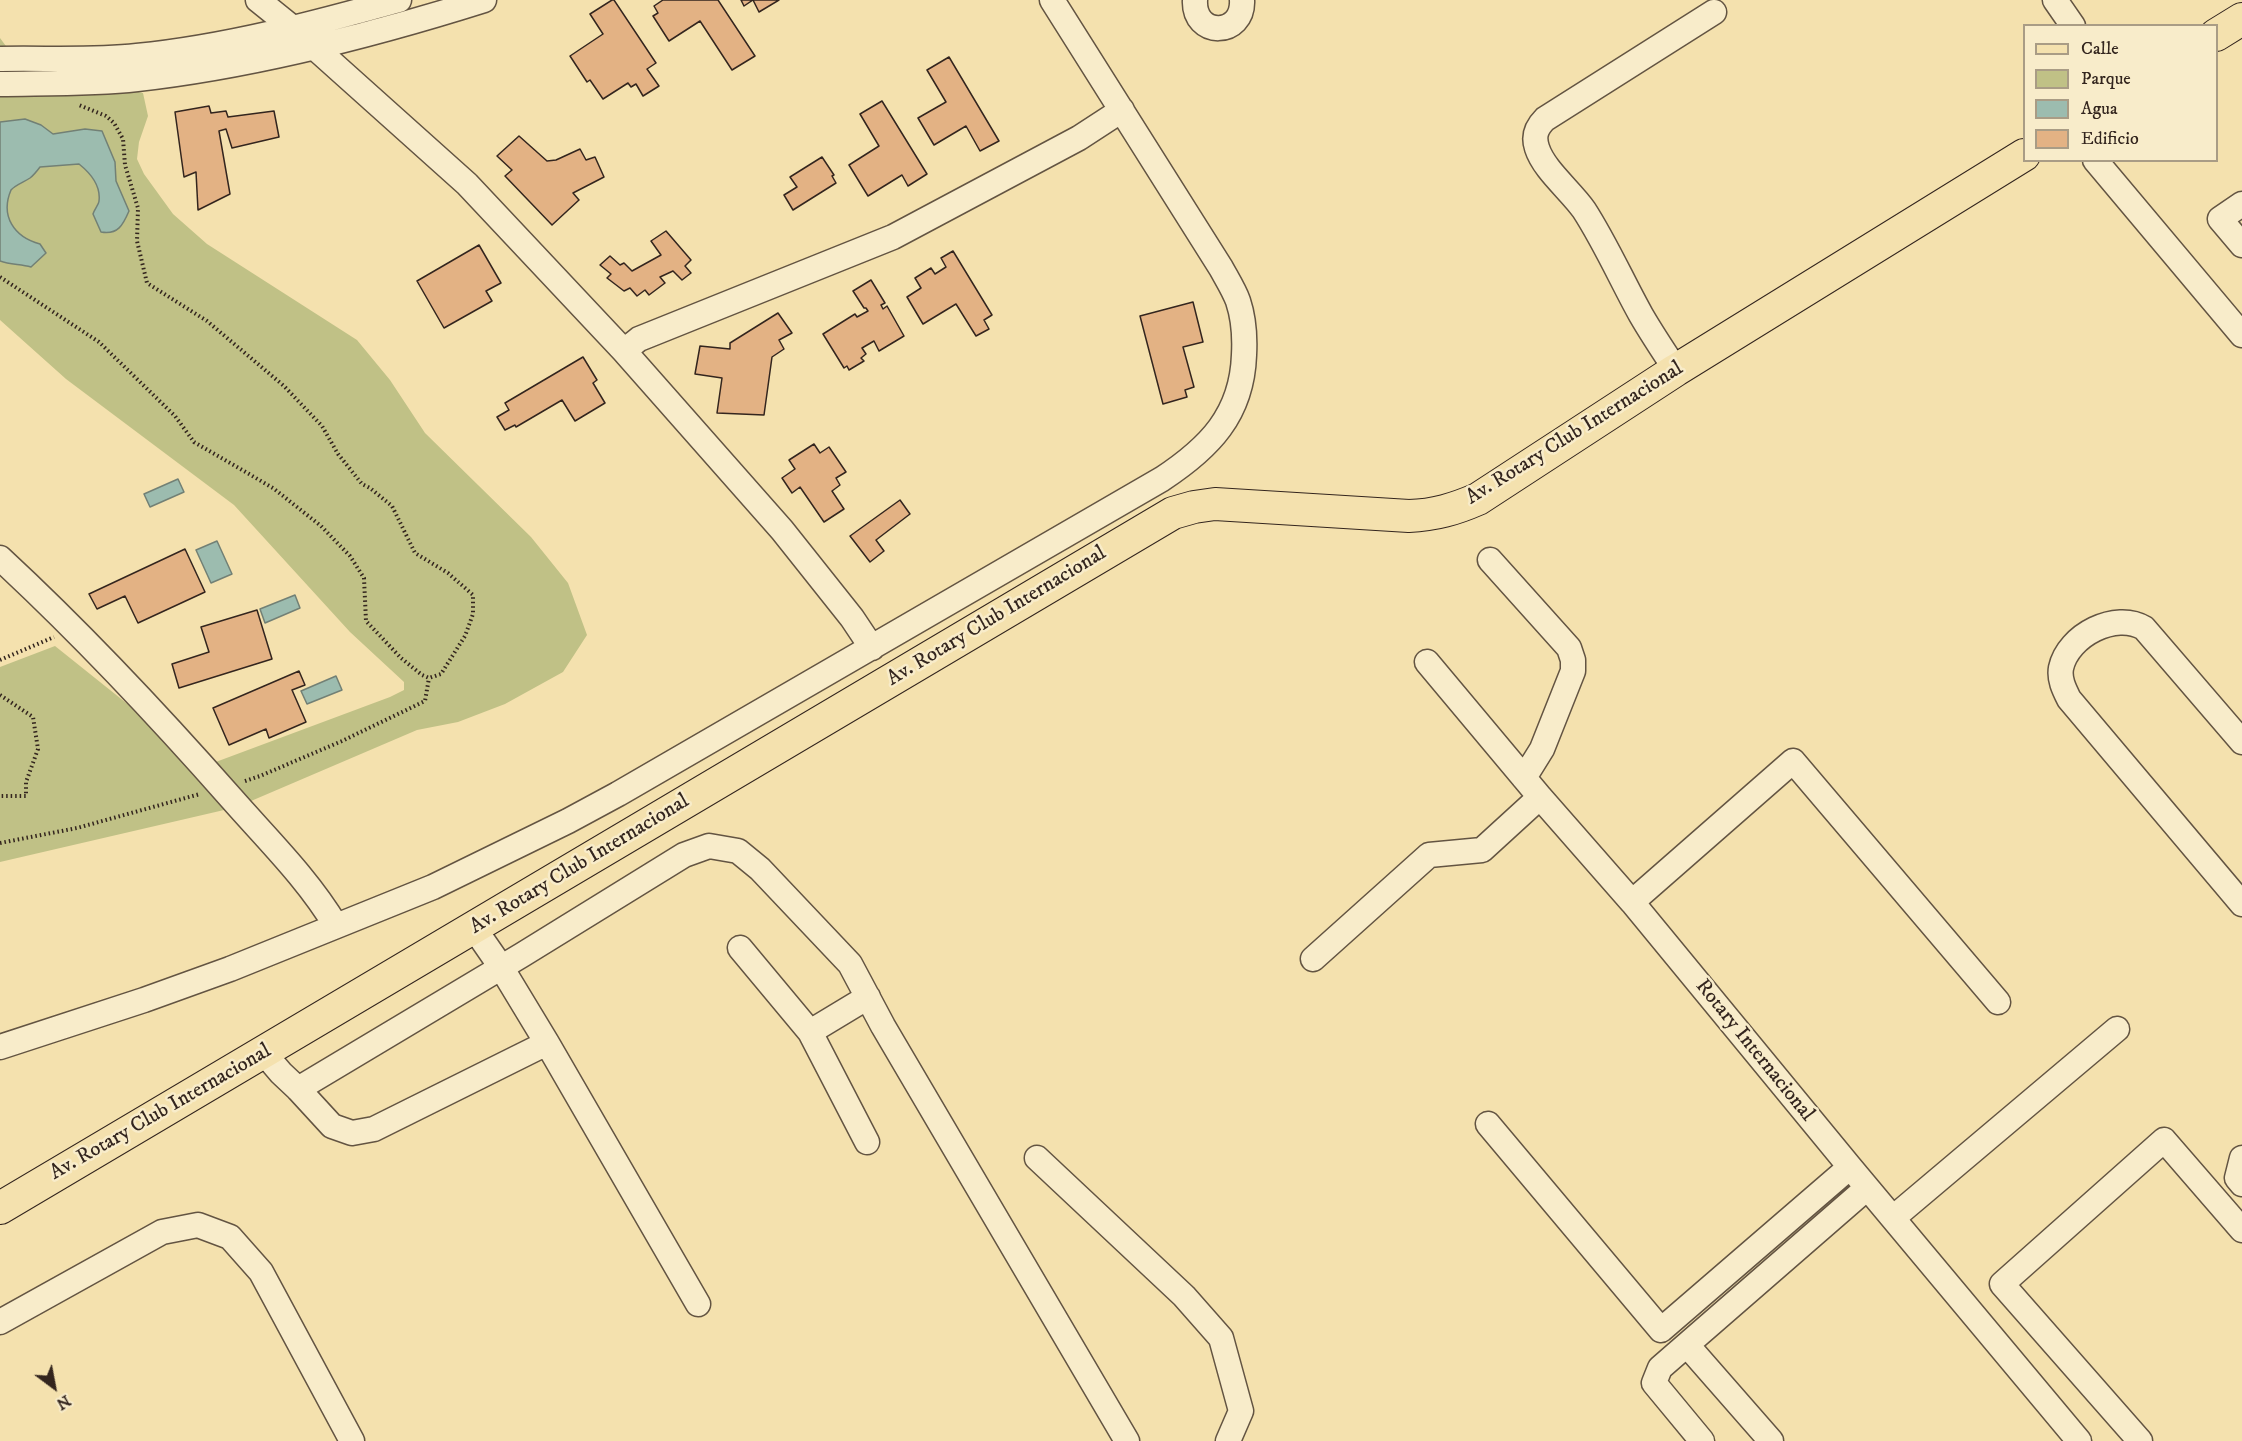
<!DOCTYPE html>
<html>
<head>
<meta charset="utf-8">
<style>
	body { margin:0 }
	#map { position:relative; width:2242px; height:1441px; overflow:hidden; background:#f4e1ae; font-family:"IM FELL DW Pica",serif }
	canvas { display:block }
	.legend { position:absolute; left:2023px; top:24px; width:195px; height:138px; box-sizing:border-box; background:#f8ecca; border:2px solid #a99c85; margin:0; padding:8px 10px; list-style:none; font-size:18px; color:#33251e }
	.legend li { display:flex; align-items:center; gap:12px; height:30px }
	.legend b { width:30px; border:2px solid #a99c85 }
	.north { position:absolute; left:24px; top:1357px; width:60px; height:60px; -webkit-text-stroke:4px #f8ecca; paint-order:stroke; rotate:148deg; font-size:16px; font-weight:700; line-height:24px; text-align:center; color:#33251e }
	.north::after { content:''; display:block; margin:auto; width:21px; height:27px; background:#33251e; clip-path:polygon(50% 0,100% 100%,50% 72%,0 100%) }
</style>
</head>
<body>
<div id="map">
<canvas width="2242" height="1441"></canvas>
<ul class="legend">
<li><b style="height:8px;background:#f4e1ae"></b>Calle</li>
<li><b style="height:16px;background:#c0c186"></b>Parque</li>
<li><b style="height:16px;background:#9cbcaf"></b>Agua</li>
<li><b style="height:16px;background:#e3b284"></b>Edificio</li>
</ul>
<div class="north">N</div>
</div>
<script>
const context = document.querySelector('canvas').getContext('2d');
context.lineJoin = 'round';
function fillPath(path, color) { context.fillStyle = color; context.fill(path, 'evenodd'); }
function strokePath(path, color, width, dash) { context.strokeStyle = color; context.lineWidth = width; context.lineCap = dash ? 'butt' : 'round'; context.setLineDash(dash || []); context.stroke(path); }
function drawText(font, color, halo, rows, align = 'center') {
  context.font = font + ' "IM FELL DW Pica",serif'; context.lineWidth = 5; context.setLineDash([]); context.textBaseline = 'middle'; context.strokeStyle = halo; context.fillStyle = color; for (const [text, x, y, turn = 0] of rows) {
    context.save(); context.translate(x, y); context.rotate((+turn || 0) * Math.PI / 180); context.textAlign = isNaN(turn) ? turn : align; if (halo) context.strokeText(text, 0, 0); context.fillText(text, 0, 0); context.restore();
  }
}
const green = new Path2D(`
	M0,38L20,65L143,93L148,116L139,142L137,159L144,174L173,214L207,244L357,340L390,380L425,433L531,537L568,583L587,635L563,672L505,704L458,722L417,730L237,807L0,862V667L55,646L205,766L390,697L404,690V682L350,632L234,505L66,379L0,320Z`);
const water = new Path2D(`
	M25,119L41,125L53,134L85,129L102,131L115,162L116,181L129,211C123,225 118,235 101,232L93,214C94,210 99,204 99,201C101,185 89,172 79,164L40,167C37,171 34,175 30,178C24,182 15,185 11,190C0,216 14,237 40,244L46,253L31,267C20,264 10,265 0,261V122Z
	M178,479L184,492L150,507L144,494Z
	M217,541L232,574L211,583L196,550Z
	M295,595L300,608L265,623L260,609Z
	M336,676L342,690L307,704L301,691Z`);
const building = new Path2D(`
	M612,0H614L656,63L647,69L659,86L643,96L636,84L631,87L628,83L603,99L590,80L587,82L570,56L603,34L590,14Z
	M663,0H718L755,56L732,70L700,21L669,41L653,16L658,13L654,6Z
	M741,0H779L759,12L753,0L744,6Z
	M949,57L999,141L980,151L966,126L934,145L918,118L946,102L927,70Z
	M882,101L927,174L908,186L902,175L868,196L849,165L879,146L860,114Z
	M209,106L211,113L226,111L228,117L274,111L279,137L232,148L226,129L219,131L230,194L198,210L196,172L184,177L175,112Z
	M519,136L547,161L556,160L580,149L586,160L595,157L604,177L573,193L579,200L552,225L505,176L512,170L497,156Z
	M822,157L834,175L832,176L836,183L793,210L784,195L797,187L790,177Z
	M666,231L691,260L685,266L691,273L682,280L673,271L660,277L665,283L649,295L645,290L637,296L630,288L624,291L607,278L611,274L600,265L610,256L620,265L624,263L632,271L661,255L651,241Z
	M479,245L501,283L486,291L492,301L444,328L417,281Z
	M953,251L992,315L984,320L989,329L976,336L956,304L923,324L907,297L921,288L915,278L931,268L935,274L946,267L941,258Z
	M871,280L885,303L881,305L883,309L887,306L904,336L879,351L874,341L862,348L866,354L861,358L864,361L849,370L847,366L844,368L823,334L855,314L857,317L868,311L866,308H864L853,291Z
	M1193,302L1203,342L1183,347L1194,387L1185,390L1187,397L1163,404L1140,316Z
	M778,313L792,333L779,340L784,349L772,357L764,415L717,413L722,378L695,374L700,346L730,349V343Z
	M583,357L597,380L593,383L605,403L575,421L562,400L516,427L515,425L505,430L497,417L509,410L505,403Z
	M814,444L820,453L829,447L846,472L836,478L840,485L832,491L844,509L824,522L800,487L792,493L782,478L795,469L789,460Z
	M900,500L910,514L876,540L884,551L870,562L850,536Z
	M185,549L205,592L138,623L125,596L97,609L89,594Z
	M257,610L272,659L179,688L172,664L209,652L201,627Z
	M299,671L305,685L292,690L306,722L269,738L266,729L229,745L213,708Z`);
const path = new Path2D(`
	M0,277L99,342L175,416L194,442L273,488L321,526L350,556L364,578L366,621L401,658L422,675L429,678L441,674L465,636L473,614V595L448,573L415,553L392,506L370,488L362,484L338,454L322,426L284,386L207,321L147,283L137,241L138,208L125,165L123,139L114,123L106,116L79,105
	M0,660L54,637
	M0,695L33,717L38,749L26,782V796H0
	M245,781L260,776L342,741L425,701L429,678
	M0,843L77,828L200,794`);
const minor = new Path2D(`
	M258,0L294,29L467,184L624,351L782,530L852,618L872,648
	M1195,0C1193,38 1244,37 1242,0
	M2055,0L2073,26
	M0,59C45,58 92,61 137,56C226,47 313,24 399,0
	M0,84C45,83 92,84 137,79C253,66 373,35 484,0
	M2095,160L2242,335
	M2242,204L2220,219L2242,245
	M624,351L639,339L649,335L893,237L1079,138L1122,110
	M1676,370C1664,352 1652,334 1641,315C1622,281 1606,244 1584,210C1571,191 1544,170 1537,148C1533,136 1536,128 1545,119L1714,12
	M0,558C82,634 158,715 232,799C268,840 308,879 336,926
	M1490,560L1569,648L1573,660V671L1542,749L1524,778
	M1427,662L1540,797L1632,902L1850,1167L2079,1441
	M2242,742L2144,628C2116,611 2068,635 2061,668C2059,679 2064,689 2069,699L2242,904
	M1632,902L1793,761L1998,1002
	M474,928L501,967L547,1043L698,1304
	M740,948L810,1032L867,1142
	M1313,959L1429,855L1482,850L1540,797
	M810,1032L868,997
	M0,1047L144,1000L230,969L433,887L568,821L618,794L1162,479C1209,448 1242,415 1244,355C1245,337 1244,319 1238,301C1234,290 1227,279 1221,268L1052,0
	M264,1053L281,1073L298,1089L332,1126L352,1133L374,1129L547,1043
	M298,1089L522,955L684,855L709,846L738,851L760,869L850,964L883,1026L1127,1441
	M1488,1124L1661,1330L1850,1167
	M1037,1158L1184,1296L1221,1338L1241,1411L1228,1441
	M2242,1158L2237,1178L2242,1184
	M1893,1218L2117,1029
	M0,1322L162,1232L198,1225L230,1237L261,1272L352,1441
	M1687,1345L1771,1441
	M1702,1441L1654,1383L1660,1368L1867,1188
	M2140,1441L2002,1284L2164,1140L2242,1230`);
const major = new Path2D(`
	M2216,35L2242,19
	M0,1208L1173,513L1194,507L1215,504L1409,516C1435,515 1455,509 1478,499L1676,370L2024,155`);
const streetNames = [
	["Av. Rotary Club Internacional",1575,434,-32],
	["Av. Rotary Club Internacional",997,617,-31],
	["Av. Rotary Club Internacional",580,865,-31],
	["Rotary Internacional",1754,1051,51],
	["Av. Rotary Club Internacional",161,1113,-30]
];
fillPath(green, '#c0c186');
fillPath(water, '#9cbcaf');
strokePath(water, '#728075', 1.5);
fillPath(building, '#e3b284');
strokePath(building, '#33251e', 1.5);
strokePath(minor, '#635442', 27);
strokePath(major, '#33251e', 34);
strokePath(path, '#33251e', 4, [1.5, 3]);
strokePath(minor, '#f8ecca', 24);
strokePath(major, '#f4e1ae', 32);
drawText('21px', '#33251e', '#f8ecca', streetNames);
</script>
</body>
</html>
